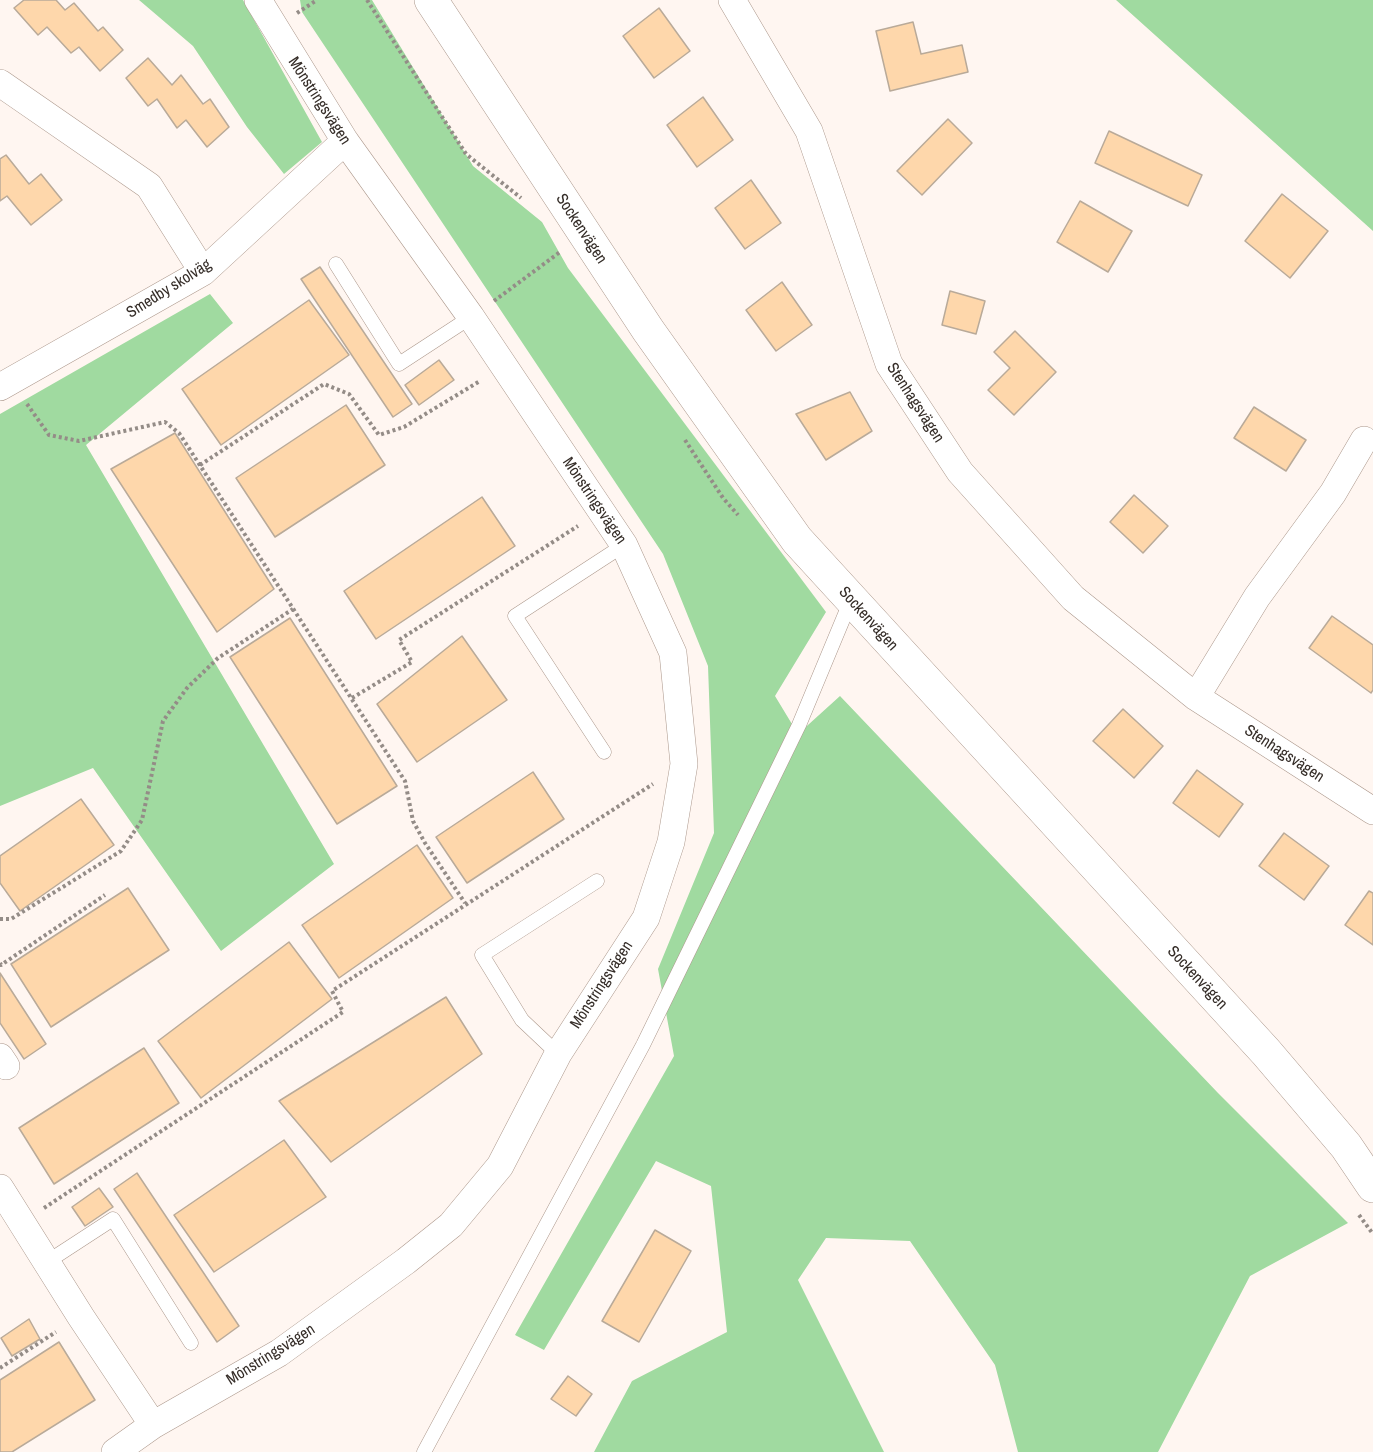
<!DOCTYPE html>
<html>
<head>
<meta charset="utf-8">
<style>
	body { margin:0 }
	canvas { display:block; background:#fff6f1 }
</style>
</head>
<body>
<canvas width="1373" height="1452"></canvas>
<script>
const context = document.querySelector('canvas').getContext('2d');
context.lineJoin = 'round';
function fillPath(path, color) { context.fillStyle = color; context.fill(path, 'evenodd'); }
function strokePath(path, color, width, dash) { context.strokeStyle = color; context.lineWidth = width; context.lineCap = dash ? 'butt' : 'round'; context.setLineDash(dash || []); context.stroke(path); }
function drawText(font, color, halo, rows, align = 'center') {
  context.font = font + ' "Archivo Narrow",sans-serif'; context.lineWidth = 5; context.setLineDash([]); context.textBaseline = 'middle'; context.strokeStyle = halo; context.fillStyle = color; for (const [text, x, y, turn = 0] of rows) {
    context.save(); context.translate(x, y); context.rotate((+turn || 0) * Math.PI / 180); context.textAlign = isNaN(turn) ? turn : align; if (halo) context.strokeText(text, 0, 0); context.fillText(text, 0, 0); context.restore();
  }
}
const green = new Path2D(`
	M139,0H243L322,142L284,174L247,127L193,46Z
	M300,0H372L473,166L542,222L568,268L826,612L775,696L798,734L840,696L1218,1093L1348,1223L1250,1276L1158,1452H1018L995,1365L910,1241L826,1238L798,1280L884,1452H594L632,1381L727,1332L711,1186L656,1161L544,1350L515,1335L674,1056L658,969L714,833L708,666L663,554L302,12Z
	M1116,0H1373V231Z
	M210,294L233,323L86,445L334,864L221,951L93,768L0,806V414Z`);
const building = new Path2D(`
	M24,0H56L65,10L74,3L98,31L103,27L123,50L100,71L79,47L71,53L47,27L38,35L14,8Z
	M659,8L690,51L654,78L623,36Z
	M913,22L921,54L962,45L968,72L890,91L876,31Z
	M148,58L172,85L181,75L203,104L210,99L229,127L207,147L186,120L177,128L157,99L148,106L126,78Z
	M703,97L733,140L697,167L667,125Z
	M948,119L972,143L922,195L897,171Z
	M1109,131L1202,175L1188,206L1095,163Z
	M6,155L29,184L41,174L62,200L31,225L7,196L0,201V159Z
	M751,180L781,223L745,249L715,208Z
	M1282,194L1328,231L1290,278L1245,241Z
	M1080,201L1132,231L1108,272L1057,242Z
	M320,267L412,404L393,417L301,279Z
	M782,282L812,325L776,351L746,310Z
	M950,291L985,301L976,334L942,325Z
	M309,300L349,355L221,445L182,389Z
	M1015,331L1056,372L1014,415L988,390L1010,368L994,352Z
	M439,360L454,380L419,405L405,385Z
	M850,392L872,431L826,460L796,414Z
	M346,405L385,465L275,537L236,478Z
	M1254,407L1306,440L1286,471L1234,438Z
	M175,433L274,589L217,632L111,469Z
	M1134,495L1168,526L1143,553L1110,522Z
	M482,497L515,546L376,639L344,591Z
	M1332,616L1373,645V690L1371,693L1309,648Z
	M290,618L397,786L337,824L230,657Z
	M462,636L507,700L417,762L377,704Z
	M1123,709L1163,746L1134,778L1093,741Z
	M1197,770L1243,804L1219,837L1173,803Z
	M533,772L564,819L467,883L436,837Z
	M81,799L114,845L20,911L0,883V856Z
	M1284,833L1329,866L1304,900L1259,866Z
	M417,845L453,898L339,978L302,925Z
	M128,888L169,950L51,1027L11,964Z
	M1369,891L1373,893V945L1345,925Z
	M289,942L332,999L201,1098L158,1041Z
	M0,973L46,1044L24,1059L0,1023Z
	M446,997L482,1054L331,1162L279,1101Z
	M144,1048L179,1103L54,1184L19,1128Z
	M284,1140L326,1197L214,1272L174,1215Z
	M137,1173L239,1326L217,1342L114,1189Z
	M99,1188L113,1207L85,1226L72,1207Z
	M655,1230L691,1251L639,1342L602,1321Z
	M29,1319L40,1339L12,1356L1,1338Z
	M59,1342L95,1400L12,1452H0V1380Z
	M568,1376L592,1394L576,1416L551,1399Z`);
const path = new Path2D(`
	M367,0L466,154L521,198
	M297,13L317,0
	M494,301L560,252
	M27,404L49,435L79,441L165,422L179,433L405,781L413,821L425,843L465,903
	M685,440L723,498L738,515
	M200,465L324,384L349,394L379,435L404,427L480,381
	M352,698L412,662L399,640L578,526
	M0,919H11L121,851L142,820L163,721L187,688L218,658L293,609
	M0,963L1,965L105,895
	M44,1208L343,1012L332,991L653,784
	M1359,1215L1373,1234
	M0,1368L56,1332`);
const service = new Path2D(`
	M336,264L399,364L471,317
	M604,752L515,616L624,545
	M558,1054L522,1020L482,955L597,881
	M47,1262L113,1219L191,1343
	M424,1452L643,1045L799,725L851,600`);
const minor = new Path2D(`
	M732,0L809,131L889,364L960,472L1073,598L1196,697L1373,811
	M0,83L149,186L203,272
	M0,387L203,272L345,141
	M1196,697L1257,597L1333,493L1364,440
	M0,1057L6,1066
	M0,1188L81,1317L153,1425
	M115,1452L153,1425L279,1353L406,1261L451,1225L500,1166L558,1054L646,918L671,842L684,764L673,653L624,545L471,317L345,141L258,0`);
const tertiary = new Path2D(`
	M431,0L648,330L797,540L1266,1052L1346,1146L1373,1186`);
const streetNames = [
	["Mönstringsvägen",319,101,57],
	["Sockenvägen",581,229,57],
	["Smedby skolväg",169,289,-32],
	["Stenhagsvägen",915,403,57],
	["Mönstringsvägen",594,501,56],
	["Sockenvägen",868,619,48],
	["Stenhagsvägen",1284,754,33],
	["Sockenvägen",1197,978,47],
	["Mönstringsvägen",602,985,-57],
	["Mönstringsvägen",271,1355,-32]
];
fillPath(green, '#a0daa0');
fillPath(building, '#fed7ab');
strokePath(building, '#b9aa99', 1.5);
strokePath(service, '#ac988c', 15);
strokePath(minor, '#ac988c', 28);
strokePath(tertiary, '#ac988c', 34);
strokePath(path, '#948c87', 4, [3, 3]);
strokePath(service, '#fff', 14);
strokePath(minor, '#fff', 27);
strokePath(tertiary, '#fff', 33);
drawText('16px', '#352d28', '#fff', streetNames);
</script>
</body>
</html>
